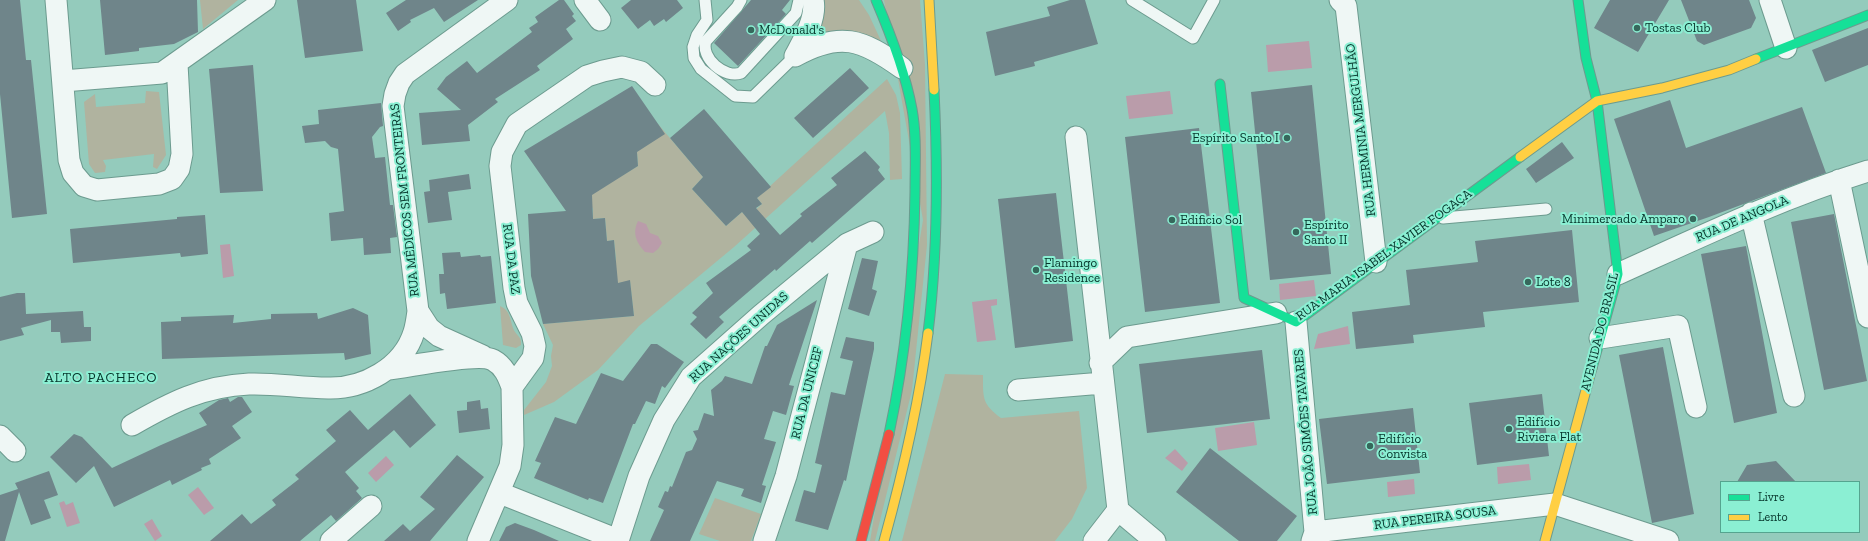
<!DOCTYPE html>
<html>
<head>
<meta charset="utf-8">
<style>
	body { margin:0 }
	#map { position:relative; width:1868px; height:541px; overflow:hidden; background:#94cbbc; font-family:"Zilla Slab",serif }
	canvas { display:block }
	.legend { position:absolute; left:1720px; top:481px; width:140px; height:52px; box-sizing:border-box; background:#8befd3; border:1px solid #55a48f; margin:0; padding:5px 7px; list-style:none; font-size:12px; color:#043329 }
	.legend li { display:flex; align-items:center; gap:8px; height:20px }
	.legend b { width:20px; border:1px solid #55a48f }
</style>
</head>
<body>
<div id="map">
<canvas width="1868" height="541"></canvas>
<ul class="legend">
<li><b style="height:5px;background:#16e098"></b>Livre</li>
<li><b style="height:5px;background:#ffcf43"></b>Lento</li>
</ul>
</div>
<script>
const context = document.querySelector('canvas').getContext('2d');
context.lineJoin = 'round';
function fillPath(path, color) { context.fillStyle = color; context.fill(path, 'evenodd'); }
function strokePath(path, color, width, dash) { context.strokeStyle = color; context.lineWidth = width; context.lineCap = dash ? 'butt' : 'round'; context.setLineDash(dash || []); context.stroke(path); }
function drawText(font, color, halo, rows, align = 'center') {
  context.font = font + ' "Zilla Slab",serif'; context.lineWidth = 4; context.setLineDash([]); context.textBaseline = 'middle'; context.strokeStyle = halo; context.fillStyle = color; for (const [text, x, y, turn = 0] of rows) {
    context.save(); context.translate(x, y); context.rotate((+turn || 0) * Math.PI / 180); context.textAlign = isNaN(turn) ? turn : align; if (halo) context.strokeText(text, 0, 0); context.fillText(text, 0, 0); context.restore();
  }
}
const green = new Path2D(`
	M200,0H238L203,29Z
	M821,0H859L869,15L882,43C862,31 836,25 815,38Z
	M884,0H920L925,65L927,245L912,390L875,541H870L923,220Z
	M887,79L896,95L900,113L902,179L890,180L889,133L885,111L734,247L639,326L598,370L554,402L524,415V410L546,382L552,366L551,356L553,345L543,324L634,316L630,281L613,284L616,259L614,240L607,241L605,218L593,219V209L586,197L638,166L637,152L658,124L703,177L692,189L726,226L742,212L747,217L762,204L757,198Z
	M146,91L159,92L166,155L157,169L153,167L154,154L103,160L106,166L105,172L95,173L89,164L84,102L95,94L96,107L145,103Z
	M500,306C510,310 510,319 513,328C516,336 522,336 521,345L516,348L503,345Z
	M945,374L983,375C983,398 982,404 1001,418L1079,411L1087,488L1072,519L1055,541H902Z
	M715,498L761,514L751,541H720L699,534Z`);
const water = new Path2D(`
	M1309,41L1312,68L1268,72L1266,45Z
	M1170,91L1173,114L1129,119L1126,96Z
	M638,221L646,224L650,233L658,236L662,243L658,249L653,253L645,252C636,242 632,233 638,221Z
	M230,244L234,276L223,278L220,245Z
	M1314,280L1316,296L1280,300L1279,284Z
	M997,299V305L991,306L996,340L977,342L972,302Z
	M1348,326L1350,344L1314,349L1318,334Z
	M1254,422L1257,445L1218,451L1215,428Z
	M1175,449L1188,463L1182,471L1165,458Z
	M386,456L394,465L376,482L368,473Z
	M1529,464L1531,480L1498,484L1497,467Z
	M1414,479L1415,494L1388,497L1387,482Z
	M198,487L214,508L204,515L188,495Z
	M64,501L66,505L73,502L80,523L67,527L59,503Z
	M152,519L162,536L155,541L144,524Z`);
const building = new Path2D(`
	M0,0H20L26,60H31L47,214L12,218L0,94Z
	M100,0H197L198,32L174,44L139,48V51L105,55Z
	M297,0H356L363,51L305,58Z
	M406,0H478L444,22L434,8L410,20L411,22L398,31L386,13Z
	M559,0H564L574,14L572,16L576,21L566,29L573,39L537,66L540,70L495,99L498,102L468,125L470,141L422,145L419,113L461,110L437,89L446,77L467,61L477,73L532,32L529,28L538,22L535,17Z
	M631,0H677L683,8L666,22L664,19L654,26L650,20L638,29L621,8Z
	M751,0H790L782,10L786,14L738,66L714,43Z
	M1070,0H1085L1098,44L1034,62L1035,66L995,76L986,32L1050,16L1047,7Z
	M1610,0H1669L1638,52L1594,28Z
	M1681,0H1749L1756,18L1751,28L1704,45L1697,41Z
	M1868,28V65L1825,82L1812,50Z
	M253,65L263,191L220,193L209,69Z
	M850,68L869,88L813,138L794,118Z
	M1312,85L1331,274L1270,280L1251,92Z
	M632,86L665,134L637,152L638,166L592,195L593,219L605,218L607,241L614,240L618,283L630,280L634,316L543,324L531,276L528,214L566,211L524,151Z
	M1670,100L1686,148L1802,107L1826,173L1709,217L1654,236L1614,119Z
	M381,103L383,126L380,127L372,137L375,158L385,157L390,205H393L397,237L390,238L391,253L364,255L363,238L331,241L329,213L344,211L338,149L331,147L325,141L305,143L302,126L319,124L318,110Z
	M704,109L771,187L757,198L762,204L756,208L780,235L802,216L800,214L837,185L831,178L865,151L880,167L878,170L885,179L812,243L810,241L776,271L775,269L719,317L724,322L706,339L690,324L697,317L692,313L713,293L706,283L751,250L747,246L760,234L742,212L726,226L692,189L703,177L670,138Z
	M1199,128L1220,303L1145,312L1125,137Z
	M1562,142L1574,158L1536,183L1526,169Z
	M469,174L471,189L448,192L452,220L428,223L424,192L430,191L429,180Z
	M1056,193L1073,341L1015,348L998,199Z
	M1834,214L1867,381L1824,390L1791,222Z
	M205,215L208,254L181,257L180,253L73,263L70,229L177,219V217Z
	M1572,230L1579,302L1483,312L1485,327L1413,335L1414,343L1356,349L1352,312L1410,305L1406,270L1478,262L1475,241Z
	M1746,246L1777,413L1734,423L1701,254Z
	M460,252L461,257L480,255L481,257L491,256L496,303L447,309L445,293L440,294L439,274H444L442,253Z
	M862,258L878,261L872,289L877,291L869,316L848,309Z
	M17,293H25L26,314L83,311L84,327H91V341L61,343L60,332H51V320L21,328L24,335L0,341V297Z
	M817,300L789,385L794,386L786,415L773,411L764,439L776,442L762,485L766,486L761,503L741,496L744,489L717,481L690,541H650L664,510L658,507L665,491L668,492L670,486L672,487L686,452L692,450L697,439L693,431L698,430L704,413L714,416L711,390L722,381L725,376L752,384L765,346H767L777,325Z
	M353,308L368,315L371,354L345,360L344,353L162,359L161,322L181,321V317L234,315L233,323L271,319V314L317,313L318,319Z
	M846,337L874,342V349L846,481L844,480L828,530L795,521L804,490L815,493L822,465L815,463L831,392L845,395L853,361L840,358Z
	M651,344H657L684,362L665,388L662,386L655,404L646,401L635,424H633L603,503L589,498L588,500L534,478L541,463L535,461L555,417L576,424L601,373L623,381Z
	M1663,347L1694,514L1652,523L1619,355Z
	M1262,350L1270,419L1147,433L1139,364Z
	M410,394L436,425L410,448L394,430L345,472L359,488L356,491L362,498L336,521L331,515L300,541H210L242,514L251,524L276,505L272,500L299,479L295,475L336,441L326,430L350,410L368,430Z
	M1542,394L1549,456L1477,465L1469,403Z
	M238,397H242L252,412L232,426L241,438L209,459L211,464L201,468L202,470L172,485L170,480L114,507L94,466L76,483L50,457L74,434L82,437L112,468L161,445L207,425L199,413L219,400L228,398L230,402Z
	M480,400L481,409L488,408L490,429L459,433L457,411L467,410V402Z
	M1413,408L1420,473L1327,484L1319,419Z
	M1210,448L1297,516L1277,541H1239L1176,492Z
	M457,455L484,477L430,541H384L403,524L410,531L435,509L420,497Z
	M1776,461L1796,482H1737L1747,465Z
	M49,471L58,495L44,500L51,518L31,525L19,492L5,541H0V495L18,489L15,483Z
	M515,523L534,530L559,541H499L506,527Z`);
const lane = new Path2D(`
	M705,0L707,20L697,35L693,47L694,58L701,69L735,96L753,97L795,56
	M741,0L737,7L706,41C700,58 725,79 741,73L796,13L799,0
	M1132,0L1193,38L1214,0
	M1443,218L1546,209`);
const street = new Path2D(`
	M56,0L69,160L73,173L84,186L97,190L159,184L172,179L179,169L182,154L177,64
	M585,0L600,20
	M1340,0L1346,6L1376,262
	M1770,0L1786,48
	M795,56C840,31 862,39 902,68
	M795,56C803,41 817,18 813,0
	M63,81L162,73L265,0
	M1076,137L1118,510L1155,541
	M1839,180L1868,317
	M1751,213L1794,396
	M1618,274C1700,237 1781,198 1868,171
	M418,311L429,328L439,336L483,356
	M1296,322L1315,532L1312,541
	M1600,338L1678,326L1696,407
	M1100,363L1127,337L1276,313
	M389,369C409,367 478,352 493,360C504,366 508,376 512,387
	M1018,390L1103,383
	M132,425C170,403 203,386 249,384C275,383 301,388 328,388C363,389 403,368 414,332C416,326 417,318 418,311L393,106L395,94L399,83L405,74L507,0
	M0,436L15,451
	M500,493L618,540
	M1315,532L1555,504L1668,541
	M331,541L371,506
	M478,541L510,466L513,445L512,387L533,358L535,346L532,333L517,303L514,288L500,166L502,152L517,124L587,76L603,71L622,67L641,72L655,85
	M618,541L639,476L664,420L691,377L761,315L847,244L873,232
	M764,541L786,476L847,244
	M1094,541L1118,510`);
const fast = new Path2D(`
	M876,0C891,35 905,71 912,109C917,136 915,164 915,191C914,272 906,354 889,434
	M1578,0L1586,58L1597,101L1618,274L1592,368
	M1756,59L1868,15
	M1220,84L1244,298L1296,322L1520,157
	M928,333C938,252 938,171 934,90`);
const slow = new Path2D(`
	M929,0L934,90
	M1520,157L1597,101L1662,88L1729,70L1756,59
	M884,541C903,472 919,404 928,333
	M1545,541L1592,368`);
const jam = new Path2D(`
	M861,541L889,434`);
const markers = [
	[1637,28,4,"#36685c"],
	[751,30,4,"#36685c"],
	[1287,138,4,"#36685c"],
	[1693,219,4,"#36685c"],
	[1172,220,4,"#36685c"],
	[1296,232,4,"#36685c"],
	[1036,270,4,"#36685c"],
	[1528,282,4,"#36685c"],
	[1509,429,4,"#36685c"],
	[1370,446,4,"#36685c"]
];
const poiNames = [
	["Tostas Club",1645,28],
	["McDonald's",759,30],
	["Espírito Santo I",1279,138,"right"],
	["Minimercado Amparo",1685,219,"right"],
	["Edificio Sol",1180,220],
	["Espírito",1304,225],
	["Santo II",1304,240],
	["Flamingo",1044,263],
	["Residence",1044,278],
	["Lote 8",1536,282],
	["Edifício",1517,422],
	["Riviera Flat",1517,437],
	["Edifício",1378,439],
	["Convista",1378,454]
];
const streetNames = [
	["RUA HERMINIA MERGULHÃO",1361,130,-97],
	["RUA MÉDICOS SEM FRONTEIRAS",405,200,-96],
	["RUA DE ANGOLA",1742,219,-23],
	["RUA MARIA ISABEL XAVIER FOGAÇA",1384,255,-36],
	["RUA DA PAZ",511,259,83],
	["AVENIDA DO BRASIL",1600,332,-76],
	["RUA NAÇÕES UNIDAS",739,337,-42],
	["RUA DA UNICEF",807,393,-76],
	["RUA JOÃO SIMÕES TAVARES",1306,432,-95],
	["RUA PEREIRA SOUSA",1435,518,-7]
];
const neighbourhoodNames = [
	["ALTO PACHECO",101,378]
];
fillPath(green, '#b0b39f');
fillPath(water, '#ba9caa');
fillPath(building, '#6f858a');
strokePath(lane, '#6c9b8f', 13);
strokePath(street, '#6c9b8f', 23);
strokePath(fast, '#6c9b8f', 11);
strokePath(slow, '#6c9b8f', 11);
strokePath(jam, '#6c9b8f', 11);
strokePath(lane, '#eff7f5', 11);
strokePath(street, '#eff7f5', 21);
strokePath(fast, '#16e098', 9);
strokePath(slow, '#ffcf43', 9);
strokePath(jam, '#f24e42', 9);
for (const [x, y, r, color] of markers) { const dot = new Path2D(); dot.arc(x, y, r, 0, 2 * Math.PI); context.fillStyle = color; context.fill(dot); strokePath(dot, '#8befd3', 1.5); }
drawText('13px', '#043329', '#8befd3', poiNames, 'left');
drawText('13px', '#043329', '#8befd3', streetNames);
context.letterSpacing = '1px';
drawText('14px', '#043329', '#8befd3', neighbourhoodNames);
context.letterSpacing = '0px';
</script>
</body>
</html>
